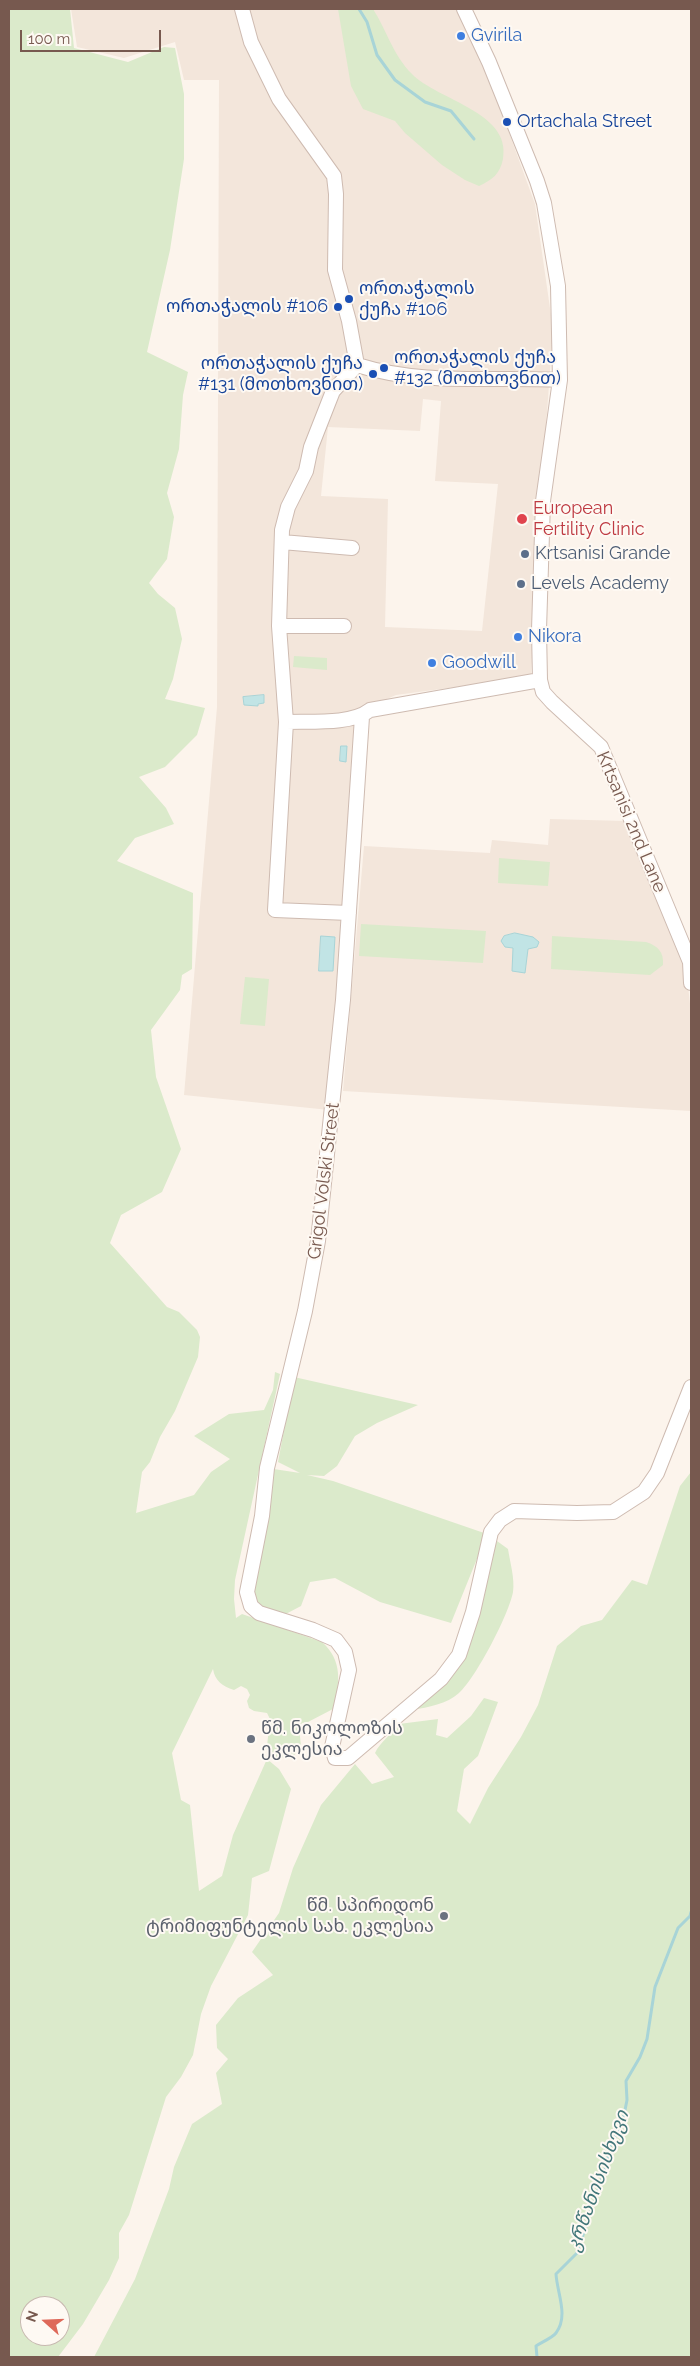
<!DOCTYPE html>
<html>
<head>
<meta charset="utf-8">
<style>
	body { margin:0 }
	#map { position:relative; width:700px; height:2366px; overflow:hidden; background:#fcf4ec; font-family:Raleway,sans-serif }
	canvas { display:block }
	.frame { position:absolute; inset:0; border:10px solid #77594f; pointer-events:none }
	.north { position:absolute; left:20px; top:2296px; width:50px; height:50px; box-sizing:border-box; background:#fef9f3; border:1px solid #c8b9b1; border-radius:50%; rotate:290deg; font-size:14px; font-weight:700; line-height:20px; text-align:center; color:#77594f }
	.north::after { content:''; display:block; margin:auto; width:18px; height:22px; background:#de695a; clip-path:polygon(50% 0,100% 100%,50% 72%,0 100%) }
	.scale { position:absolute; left:20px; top:30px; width:141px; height:22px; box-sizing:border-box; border:2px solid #77594f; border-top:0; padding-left:6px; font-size:15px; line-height:18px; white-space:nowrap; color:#77594f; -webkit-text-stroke:4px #fef9f3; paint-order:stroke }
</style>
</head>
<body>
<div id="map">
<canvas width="700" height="2366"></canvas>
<div class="frame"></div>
<div class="north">N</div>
<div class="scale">100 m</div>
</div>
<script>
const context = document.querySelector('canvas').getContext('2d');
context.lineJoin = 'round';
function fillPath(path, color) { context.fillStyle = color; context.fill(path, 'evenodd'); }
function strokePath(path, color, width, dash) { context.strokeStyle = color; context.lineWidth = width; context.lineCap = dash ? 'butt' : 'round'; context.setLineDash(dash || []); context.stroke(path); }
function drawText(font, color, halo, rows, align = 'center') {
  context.font = font + ' Raleway,"Noto Sans Georgian",sans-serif'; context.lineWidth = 4; context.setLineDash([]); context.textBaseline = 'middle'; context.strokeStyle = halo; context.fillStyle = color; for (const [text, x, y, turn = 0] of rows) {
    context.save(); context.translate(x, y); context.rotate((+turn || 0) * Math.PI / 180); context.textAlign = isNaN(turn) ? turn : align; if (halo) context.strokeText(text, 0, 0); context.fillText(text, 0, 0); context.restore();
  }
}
const residential = new Path2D(`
	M71,9H464L535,204L553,329L538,538L531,677L396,695L358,712L329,1110L184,1095L217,707L219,80H184L175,42L124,58L77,47ZM423,399L441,401L435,481L498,484L482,631L385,627L388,499L321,496L328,427L420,431Z
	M550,819L625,821L685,958L691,1013V1111L343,1091L364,846L490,853L492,840L548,845Z`);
const green = new Path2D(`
	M9,9H70L74,48L128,62L164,47L175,48L184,94V159L170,250L147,352L188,372L183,395L179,449L167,493L174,517L167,559L149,583L158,594L175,608L182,639L173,679L165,699L205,708L197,735L165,767L139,777L166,808L174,824L135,838L117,861L193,893L192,969L182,975L180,990L151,1030L156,1077L181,1149L162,1192L121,1215L110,1243L167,1307L179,1312L197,1330L200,1337L198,1357L175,1411L160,1437L150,1462L142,1472L136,1513L194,1495L211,1472L230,1459L194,1436L229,1414L264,1410L273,1390L275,1372L280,1374L235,1580L234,1599L236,1618L242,1614L322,1642C343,1661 340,1683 333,1709L308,1722L302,1723L299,1727L301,1746L292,1758L275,1757L267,1746L270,1719L267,1713L254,1711L249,1708L247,1701L250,1695L247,1689L241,1686L234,1690C222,1686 215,1681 213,1669L172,1753L181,1800L190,1805L199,1891L222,1876L233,1835L267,1759L279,1769L291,1789L269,1871L252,1878L248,1915L211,1986L201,2014L193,2055L181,2077L166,2097L129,2215L119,2233V2258L109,2280L83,2324L58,2357H9ZM30,2306H60V2336H30Z
	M338,9H373C387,31 393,55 412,74C437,100 512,112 503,159C500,174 492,180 479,186L465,180L442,165L405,133L395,121L363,109L351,86Z
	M294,656L327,658V670L293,667Z
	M499,858L550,862L548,886L498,883Z
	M361,924L486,931L483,963L359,956Z
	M552,936L646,942C658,946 664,952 663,965L650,975L551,969Z
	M245,977L269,979L265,1026L240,1024Z
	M294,1377L418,1405L377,1423L355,1436L337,1466L324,1476L307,1475L333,1481L487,1534L451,1623L380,1602L335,1578L310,1582L301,1606L282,1616L251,1606L267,1468L300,1473L278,1462Z
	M691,1472V2357H94L135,2279L169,2189L174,2167L192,2124L222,2104L216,2073L228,2059L217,2048L216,2025L238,1998L273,1975L252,1952L279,1913L293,1868L321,1805L355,1764L372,1784L394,1777L375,1753C380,1742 391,1735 399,1724L438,1719L436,1735L447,1738L471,1716L484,1698L498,1702L478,1756L464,1769L457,1811L470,1824L488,1788L521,1737L538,1705L557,1646L581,1626L602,1620L632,1580L647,1585L680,1486Z
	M497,1541L508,1549C510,1562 515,1579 513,1592C509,1614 476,1678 459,1693C447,1704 428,1707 413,1710L453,1671Z`);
const water = new Path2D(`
	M264,695V703L258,704V706L244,705L243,697Z
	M341,746H347L346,762L340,761Z
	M515,933L533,937L539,942L537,947L528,949L525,973L512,971L513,948L505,947L501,941L504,936Z
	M321,936L335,937L333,971H319Z`);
const stream = new Path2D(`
	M359,9L367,22L377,55L395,80L425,102L451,111L474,139
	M537,2357L536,2346C542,2342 552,2338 556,2333C569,2316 557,2293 556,2274L577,2253L607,2163L609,2149L623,2120L627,2100L626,2081L640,2057L647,2039L655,1987L678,1928L690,1916L691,1912`);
const minor = new Path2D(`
	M242,9L251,42L279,99L334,176L336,194L335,270L349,321L357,365
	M464,9L489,62L537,181L544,203L558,286L560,380L543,501L539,630L540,680L543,692L552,702L601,747L690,962L691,983
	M357,365C424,386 492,376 560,380
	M282,542L352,548
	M279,626H344
	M362,717L343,1000L318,1241L305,1311L267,1468L262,1516L247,1592L251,1606L259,1613L313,1630L336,1640L345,1652L349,1670L332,1747L335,1758H348L441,1679L459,1655L473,1612L491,1532L500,1520L514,1511L577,1513L613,1512L644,1492L657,1473L691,1387
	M286,722C310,721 351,725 370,710L540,680
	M349,913L275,910L286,722L279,626L282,530L288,507L306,471L311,447L333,391L357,365`);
const markers = [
	[461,36,5,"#3f7fe0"],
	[507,122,5,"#1a4fb4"],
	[349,299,5,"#1a4fb4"],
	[338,307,5,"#1a4fb4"],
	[384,368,5,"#1a4fb4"],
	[373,374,5,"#1a4fb4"],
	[522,519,6,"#e0444e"],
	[525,554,5,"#5c6f8a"],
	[521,584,5,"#5c6f8a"],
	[518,637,5,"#3f7fe0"],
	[432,663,5,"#3f7fe0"],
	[251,1739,5,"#6b7280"],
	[444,1916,5,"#6b7280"]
];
const shopNames = [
	["Gvirila",471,36],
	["Nikora",528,637],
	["Goodwill",442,663]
];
const transitNames = [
	["Ortachala Street",517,122],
	["ორთაჭალის",359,289],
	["ქუჩა #106",359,310],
	["ორთაჭალის #106",328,307,"right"],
	["ორთაჭალის ქუჩა",394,358],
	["#132 (მოთხოვნით)",394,379],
	["ორთაჭალის ქუჩა",363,364,"right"],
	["#131 (მოთხოვნით)",363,385,"right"]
];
const healthNames = [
	["European",533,509],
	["Fertility Clinic",533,530]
];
const serviceNames = [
	["Krtsanisi Grande",535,554],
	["Levels Academy",531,584]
];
const streetNames = [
	["Krtsanisi 2nd Lane",631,822,67],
	["Grigol Volski Street",324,1181,-83]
];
const worshipNames = [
	["წმ. ნიკოლოზის",261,1729],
	["ეკლესია",261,1750],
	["წმ. სპირიდონ",434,1906,"right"],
	["ტრიმიფუნტელის სახ. ეკლესია",434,1927,"right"]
];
const waterNames = [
	["კრწანისისხევი",598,2181,-70]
];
fillPath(residential, '#f3e6db');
fillPath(green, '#dbeacb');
fillPath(water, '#c1e4e5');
strokePath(water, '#a8d4d7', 1);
strokePath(stream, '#a8d4d7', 3);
strokePath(minor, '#cebbb1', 16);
strokePath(minor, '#fff', 14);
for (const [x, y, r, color] of markers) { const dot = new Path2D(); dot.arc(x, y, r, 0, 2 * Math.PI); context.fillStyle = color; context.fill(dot); strokePath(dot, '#fef9f3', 2); }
drawText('18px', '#366cbe', '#fef9f3', shopNames, 'left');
drawText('18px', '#164399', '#fef9f3', transitNames, 'left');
drawText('18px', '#be3a42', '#fef9f3', healthNames, 'left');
drawText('18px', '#4e5e75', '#fef9f3', serviceNames, 'left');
drawText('18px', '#77594f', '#fef9f3', streetNames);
drawText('18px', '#5b616d', '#fef9f3', worshipNames, 'left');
drawText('italic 19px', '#43777a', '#fef9f3', waterNames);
</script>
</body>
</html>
